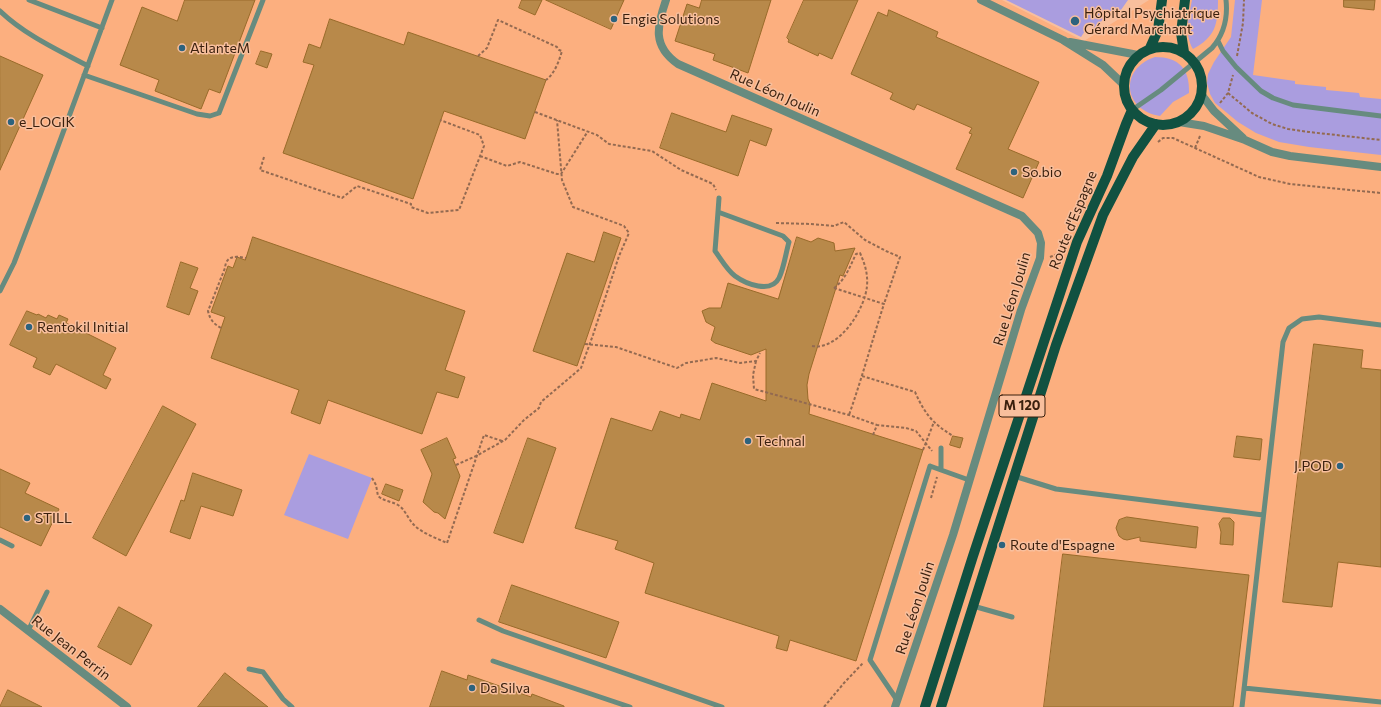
<!DOCTYPE html>
<html>
<head>
<meta charset="utf-8">
<style>
	body { margin:0 }
	canvas { display:block; background:#f8bf9d }
</style>
</head>
<body>
<canvas width="1381" height="707"></canvas>
<script>
const context = document.querySelector('canvas').getContext('2d');
context.lineJoin = 'round';
function fillPath(path, color) { context.fillStyle = color; context.fill(path, 'evenodd'); }
function strokePath(path, color, width, dash) { context.strokeStyle = color; context.lineWidth = width; context.lineCap = dash ? 'butt' : 'round'; context.setLineDash(dash || []); context.stroke(path); }
function drawText(font, color, halo, rows, align = 'center') {
  context.font = font + ' Commissioner,sans-serif'; context.lineWidth = 3; context.setLineDash([]); context.textBaseline = 'middle'; context.strokeStyle = halo; context.fillStyle = color; for (const [text, x, y, turn = 0] of rows) {
    context.save(); context.translate(x, y); context.rotate((+turn || 0) * Math.PI / 180); context.textAlign = isNaN(turn) ? turn : align; if (halo) context.strokeText(text, 0, 0); context.fillText(text, 0, 0); context.restore();
  }
}
const built = new Path2D(`
	M0,0H1002L1084,41L1149,0H1381V707H0Z`);
const green = new Path2D(`
	M1006,0H1128L1116,17L1108,12L1095,30L1089,25L1081,37Z
	M1192,0H1218C1218,25 1215,37 1193,49C1184,34 1189,16 1192,0Z
	M1235,0H1262L1253,75L1295,81V84L1326,87V90L1359,93L1360,97L1381,99V155L1309,147L1279,142L1256,133L1238,122L1215,103L1210,94L1207,83L1208,74L1214,62L1231,37Z
	M1155,57C1179,57 1190,69 1189,93L1173,102L1160,116C1123,110 1119,69 1155,57Z
	M309,454L372,478L348,539L284,515Z`);
const building = new Path2D(`
	M185,0H255L220,93L209,89L201,109L155,91L159,80L120,65L142,7L177,21Z
	M522,0H542L535,15L519,8Z
	M546,0H624L611,29Z
	M702,0H771L748,73L713,60L715,54L675,41L687,4L699,8Z
	M804,0H858L832,59L819,53L818,56L788,42L789,40L787,38Z
	M1344,0H1375L1374,10L1344,7Z
	M889,10L938,32L936,37L1039,82L1008,149L1039,162L1023,198L956,169L972,134L969,133L972,128L917,104L914,110L890,99L893,93L851,74L878,12L887,16Z
	M330,19L404,45L408,32L546,80L525,139L444,111L413,199L283,153L314,65L303,62L309,44L320,48Z
	M261,51L272,54L267,68L256,64Z
	M0,56L43,75L0,170Z
	M672,113L726,132L732,115L772,129L766,146L750,140L738,176L660,148Z
	M604,232L621,238L577,366L533,351L567,253L594,262Z
	M253,237L465,311L445,370L465,377L458,398L437,392L422,434L328,400L320,424L291,413L299,390L211,358L225,317L211,312L228,266L233,268L237,257L245,260Z
	M797,237L811,242L818,238L834,243L835,251L855,248L843,276L840,275L809,374L807,385L808,399L810,404L809,414L923,450L856,661L790,640L787,651L776,648L779,636L645,593L654,563L615,549L618,541L575,528L611,418L652,431L660,411L680,418L681,414L700,420L712,383L766,401V349L751,355L715,343L711,340L715,327L706,322L702,311L709,308H721L728,283L778,299Z
	M181,262L198,268L190,288L198,291L189,315L167,307Z
	M27,311L37,315L38,314L46,318L48,315L57,319L59,315L68,319L66,323L116,348L103,375L111,379L106,389L56,364L50,375L33,367L37,358L10,345Z
	M1314,344L1363,350L1361,368L1381,370V567L1338,562L1332,607L1283,602Z
	M163,406L196,424L126,556L93,538Z
	M953,436L963,438L960,448L950,445Z
	M1237,436L1262,439L1260,460L1234,457Z
	M447,438L456,458L453,459L460,476L445,519L438,513L434,512L423,502L432,474L421,450Z
	M528,438L556,448L523,543L494,533Z
	M0,469L30,483L25,493L59,509L41,546L0,527Z
	M193,473L242,490L233,516L201,506L190,539L170,532L181,500L184,501Z
	M386,484L403,490L399,501L382,494Z
	M1127,517L1198,527L1196,548L1140,541V537L1127,540L1123,539L1119,536L1116,528L1119,520Z
	M1223,518H1230L1234,522L1233,545L1220,544L1221,532L1219,524Z
	M1063,554L1249,575L1233,707H1044Z
	M512,585L619,622L606,658L499,622Z
	M119,607L152,625L131,665L98,647Z
	M442,671L467,680L468,675L531,697L532,694L564,706V707H430Z
	M225,673L268,707H198Z
	M8,690L42,707H0Z`);
const path = new Path2D(`
	M478,56L487,48L498,20L557,47L559,50L562,51C559,61 555,73 546,80
	M1237,56L1243,23L1244,0
	M1228,93L1252,113L1272,124L1288,129L1309,132L1381,140
	M1220,103L1228,93L1233,75
	M535,112L597,135L609,144L652,151L681,170L713,184L716,190
	M1158,142L1163,138H1173L1259,177L1290,184L1381,193
	M1195,148L1200,136
	M480,156L507,166L520,162L557,174H561L588,131
	M264,157L260,170L342,198L357,186L411,204V207L428,213L459,210L484,146L480,135L440,120
	M776,223L811,224L834,226L844,222L865,240L886,251L900,257L884,304
	M1050,257L1062,252
	M834,288L884,304C872,341 862,378 849,415
	M221,328C214,324 210,320 208,311L225,268C226,255 236,256 246,258
	M585,344L616,347L677,368L686,363L716,358L740,363L756,361L760,353
	M812,346C839,351 865,309 867,286C868,274 865,264 860,253L856,254C850,266 846,279 834,288
	M756,361L753,375L754,389L849,415L877,425
	M862,376L915,392C925,414 932,423 953,436
	M873,435L877,425L906,428L916,431L932,451
	M923,450L934,422
	M456,465L476,456L505,440L524,420L539,408L541,402L581,368L593,335L619,256L629,233L624,226L573,207L562,180L557,120
	M372,478L376,485L378,496C385,502 391,501 398,505C405,509 408,519 414,525C422,533 436,538 447,543L484,435L502,441
	M931,498L937,477
	M824,707L844,683L863,663`);
const service = new Path2D(`
	M29,0L102,28
	M0,11C25,35 58,50 88,66
	M1218,41L1223,51L1236,67L1261,91L1273,98L1293,105L1381,116
	M84,75L197,114L210,116L219,113L263,0
	M1132,110L1161,90L1212,48C1224,34 1228,18 1226,0
	M718,212L783,236L789,242C786,252 784,268 779,278C771,294 746,284 735,276C727,270 721,259 715,251L718,212L719,198
	M0,291L14,263L40,195L112,0
	M941,448V470L969,480
	M1014,476L1056,489L1263,515
	M0,540L12,546
	M973,606L1012,617
	M479,620L503,631L722,707
	M28,631L47,592
	M493,661L630,707
	M249,669L263,672L283,699L292,707
	M1244,688L1381,702
	M897,700L870,660L930,466L941,470
	M1242,707L1283,342L1289,328L1302,319L1319,317L1381,325`);
const minor = new Path2D(`
	M666,0C657,26 652,46 678,64L1022,216L1038,233L1041,243L1040,258L1021,310L953,535L895,707
	M981,0L1063,40L1103,65L1123,84
	M1070,42L1138,55
	M1201,94L1214,111L1243,138
	M1179,122L1204,126L1245,140L1272,152L1290,156L1381,167
	M0,609L127,707`);
const primary = new Path2D(`
	M1124 86a39 39 0 1 1 78 0a39 39 0 1 1-78 0Z
	M1150,48L1158,30L1162,0
	M1184,52L1181,33L1185,0
	M925,707L973,556L1077,242L1107,176L1126,124L1132,110
	M941,707L1056,345L1103,215L1133,157L1156,124`);
const markers = [
	[614,19,4,"#2d637e"],
	[1075,21,5,"#2d637e"],
	[182,48,4,"#2d637e"],
	[11,122,4,"#2d637e"],
	[1014,172,4,"#2d637e"],
	[29,327,4,"#2d637e"],
	[748,441,4,"#2d637e"],
	[1340,466,4,"#2d637e"],
	[27,518,4,"#2d637e"],
	[1002,545,4,"#2d637e"],
	[472,688,4,"#2d637e"]
];
const shields = [
	[1022,406,46]
];
const shieldNames = [
	["M 120",1022,406]
];
const poiNames = [
	["Hôpital Psychiatrique",1084,13],
	["Gérard Marchant",1084,29],
	["Engie Solutions",622,19],
	["AtlanteM",190,48],
	["e_LOGIK",19,122],
	["So.bio",1022,172],
	["Rentokil Initial",37,327],
	["Technal",756,441],
	["J.POD",1332,466,"right"],
	["STILL",35,518],
	["Route d'Espagne",1010,545],
	["Da Silva",480,688]
];
const streetNames = [
	["Rue Léon Joulin",775,93,24],
	["Route d'Espagne",1073,220,-68],
	["Rue Léon Joulin",1012,299,-73],
	["Rue Léon Joulin",915,608,-72],
	["Rue Jean Perrin",71,648,38]
];
fillPath(built, '#fcaf7f');
fillPath(green, '#aa9ddf');
fillPath(building, '#b8894a');
strokePath(building, '#996b2a', 1);
strokePath(path, '#936a51', 2, [3, 2]);
strokePath(service, '#678b7f', 5);
strokePath(minor, '#678b7f', 8);
strokePath(primary, '#115141', 10);
for (const [x, y, r, color] of markers) { const dot = new Path2D(); dot.arc(x, y, r, 0, 2 * Math.PI); context.fillStyle = color; context.fill(dot); strokePath(dot, '#f8bf9d', 1.5); }
for (const [x, y, w] of shields) { const box = new Path2D(); box.roundRect(x - w / 2, y - 11, w, 22, 3); context.fillStyle = '#f8bf9d'; context.fill(box); strokePath(box, '#391f0d', 1); }
drawText('bold 13px', '#391f0d', null, shieldNames);
drawText('14px', '#391f0d', '#f8bf9d', poiNames, 'left');
drawText('14px', '#391f0d', '#f8bf9d', streetNames);
</script>
</body>
</html>
